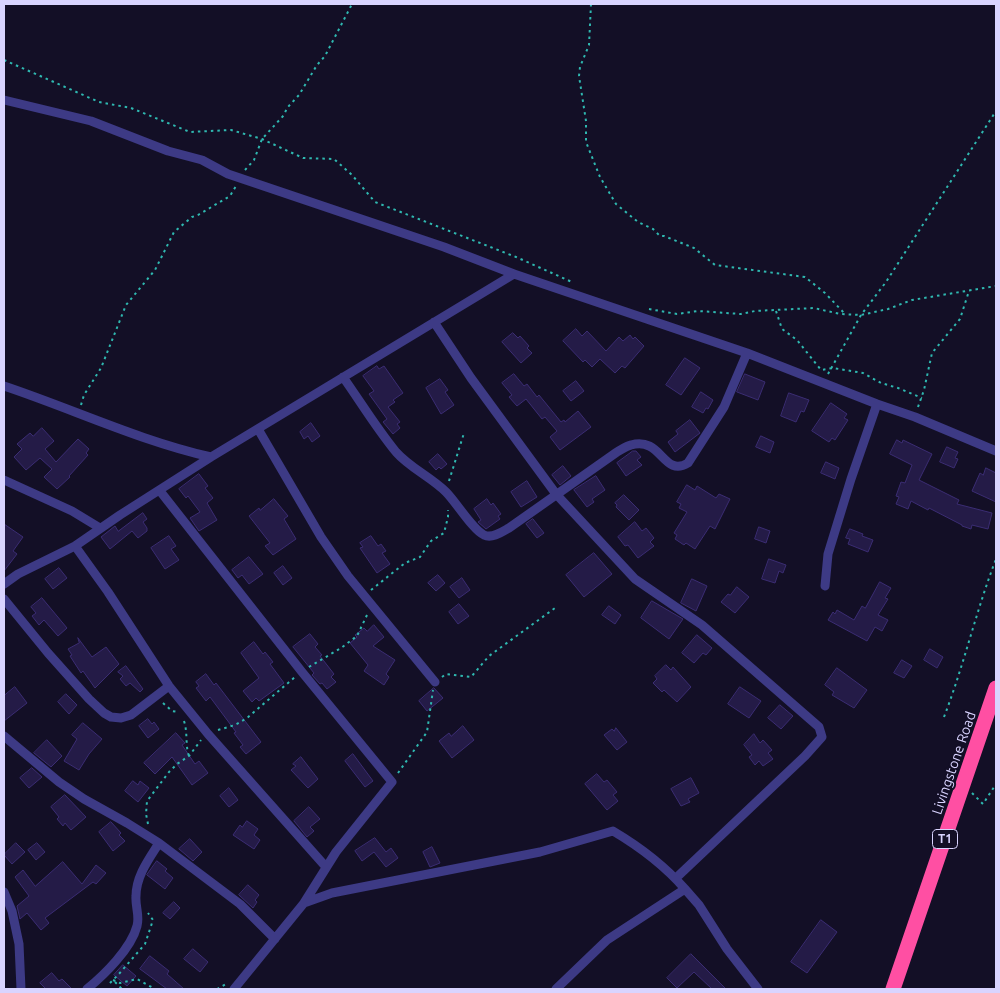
<!DOCTYPE html>
<html>
<head>
<meta charset="utf-8">
<style>
	body { margin:0 }
	#map { position:relative; width:1000px; height:993px; overflow:hidden; background:#130f26; font-family:Ubuntu,sans-serif }
	canvas { display:block }
	.frame { position:absolute; inset:0; border:5px solid #d9d4ff; pointer-events:none }
</style>
</head>
<body>
<div id="map">
<canvas width="1000" height="993"></canvas>
<div class="frame"></div>
</div>
<script>
const context = document.querySelector('canvas').getContext('2d');
context.lineJoin = 'round';
function fillPath(path, color) { context.fillStyle = color; context.fill(path, 'evenodd'); }
function strokePath(path, color, width, dash) { context.strokeStyle = color; context.lineWidth = width; context.lineCap = dash ? 'butt' : 'round'; context.setLineDash(dash || []); context.stroke(path); }
function drawText(font, color, halo, rows, align = 'center') {
  context.font = font + ' Ubuntu,sans-serif'; context.lineWidth = 4; context.setLineDash([]); context.textBaseline = 'middle'; context.strokeStyle = halo; context.fillStyle = color; for (const [text, x, y, turn = 0] of rows) {
    context.save(); context.translate(x, y); context.rotate((+turn || 0) * Math.PI / 180); context.textAlign = isNaN(turn) ? turn : align; if (halo) context.strokeText(text, 0, 0); context.fillText(text, 0, 0); context.restore();
  }
}
const building = new Path2D(`
	M576,329L582,336L587,331L606,351L619,337L623,341L630,335L633,339L635,337L644,346L625,368L622,366L615,373L600,359L592,367L585,360L583,362L563,341Z
	M513,333L518,338L520,336L529,346L527,348L532,353L521,363L502,342Z
	M685,358L700,368L681,395L666,385Z
	M377,366L379,369L384,366L403,393L393,400L395,402L388,407L400,422L397,424L400,428L393,434L383,422L387,419L369,394L374,391L363,376Z
	M514,374L524,386L527,384L537,397L539,395L561,422L564,420L565,422L578,411L591,427L560,450L550,437L557,431L545,417L542,419L526,399L517,406L509,397L512,395L502,383Z
	M745,374L765,382L758,400L737,392Z
	M440,379L448,390L445,392L454,405L441,414L426,388Z
	M576,381L584,391L571,401L563,391Z
	M701,392L713,400L708,409L706,408L703,413L692,407Z
	M789,393L809,400L804,412L801,411L796,422L781,416Z
	M831,403L847,414L844,418L848,420L835,440L832,438L829,442L812,431Z
	M690,420L700,433L675,452L668,442L678,434L676,431Z
	M311,423L320,436L312,442L308,436L304,439L300,432Z
	M42,428L54,441L45,449L56,462L78,439L89,449L86,453L88,455L69,476L70,477L57,489L44,477L52,469L40,458L26,470L14,457L22,449L17,444L30,433L33,436Z
	M761,436L774,442L770,453L756,447Z
	M897,440L902,443L903,440L932,454L919,480L959,500L957,504L992,513L988,529L972,525L971,529L962,526V525L929,508L928,510L911,501L908,509L896,504L899,497L896,496L901,482L905,483L912,465L890,454Z
	M947,447L958,452L955,458L958,459L954,468L940,462Z
	M633,451H636L641,457L637,460L642,465L626,476L617,463Z
	M438,454L447,464L441,469L439,467L436,470L429,462Z
	M826,462L839,468L835,479L821,473Z
	M563,466L571,476L560,485L552,475Z
	M986,468L996,473V502L972,491L980,473L983,475Z
	M199,474L208,486L205,488L213,498L207,503L217,520L199,531L190,518L200,512L188,496L186,498L179,489Z
	M596,476L605,490L592,499L594,502L587,507L574,490Z
	M527,481L537,497L521,507L511,492Z
	M687,485L695,490L697,486L716,498L719,494L730,499L715,529L710,526L695,549L686,543L684,545L675,539L677,535L674,533L687,512L679,508L681,504L677,502Z
	M624,495L639,510L629,520L616,507L617,505L615,503Z
	M274,499L288,516L284,519L296,539L273,555L265,546L270,543L249,516L259,508L260,510Z
	M487,499L491,505L493,503L501,514L498,516L500,519L486,529L478,522L481,520L474,509Z
	M143,513L147,519L143,522L147,528V531L138,538L132,531L110,549L101,537L115,526L118,531Z
	M533,519L544,533L537,538L526,524Z
	M635,522L642,531L646,528L654,538L650,542L654,546L638,558L628,545L625,546L618,537Z
	M4,524L23,537L13,551L17,554L4,571Z
	M759,527L770,531L766,543L755,539Z
	M850,529L863,534L862,536L873,540L868,552L848,544L850,539L846,538Z
	M169,536L176,546L171,549L179,560L165,569L151,548Z
	M371,536L378,546L381,544L386,551L382,553L390,564L377,573L360,548L363,547L360,543Z
	M594,553L612,574L584,597L566,575Z
	M249,557L263,574L249,584L242,575L238,578L232,570Z
	M769,559L786,565L783,573L779,571L775,583L762,579Z
	M283,566L292,578L283,585L274,573Z
	M59,568L67,578L53,589L45,579Z
	M438,575L445,583L436,591L428,583Z
	M462,578L470,590L459,598L450,587Z
	M692,579L707,586L696,611L681,603Z
	M880,582L891,588L885,598L888,599L878,615L888,620L882,631L875,627L867,641L828,620L833,612L835,614L837,610L854,620L862,606L865,608Z
	M737,587L749,597L735,613L721,602L728,594L730,595Z
	M42,598L67,628L58,636L44,620L39,625L32,616L36,613L31,607Z
	M652,601L683,619L669,639L641,618Z
	M459,604L469,616L458,624L449,612Z
	M609,606L621,615L615,624L602,615Z
	M374,625L384,637L373,646L395,660L386,674L389,677L384,685L364,671L368,665L350,643L357,637L355,635L364,628L367,631Z
	M310,634L318,644L315,647L322,655L320,656L334,674L331,677L336,682L327,689L322,683L320,684L312,675L314,673L293,647Z
	M697,635L712,648L706,655L703,653L694,663L682,653Z
	M78,638L92,657L106,647L119,664L95,688L83,671L81,673L70,656L72,655L68,649L79,643Z
	M254,642L263,654L265,652L273,662L270,664L284,683L259,701L256,698L252,702L243,691L259,678L241,653Z
	M930,649L943,657L937,668L924,660Z
	M902,660L912,666L904,678L894,673Z
	M666,665L671,670L673,667L691,687L677,702L664,690L662,692L653,683L657,679L655,676Z
	M126,666L143,689L140,692L130,683L126,686L120,679L123,676L118,672Z
	M837,668L867,690L854,708L832,695L834,692L825,685Z
	M206,674L214,685L216,683L261,742L246,754L240,747L243,745L234,733L236,732L210,697L206,701L196,688L199,686L196,682Z
	M15,687L27,703L4,721V696Z
	M740,687L761,701L749,718L728,704Z
	M434,688L443,698L427,711L419,701Z
	M66,694L77,705L69,714L58,702Z
	M780,705L793,716L781,729L768,718Z
	M148,719L152,724L154,722L159,729L148,738L139,726Z
	M83,723L102,739L89,754L79,770L64,761L77,739L72,735Z
	M463,726L474,740L452,758L439,741L449,733L451,736Z
	M616,728L627,742L617,750L604,735L612,729L614,731Z
	M176,733L185,743L182,745L195,764L199,761L208,773L192,785L172,757L155,774L144,763Z
	M754,734L760,743L763,740L772,750L768,753L773,759L763,766L759,761L755,765L749,757L752,755L744,745Z
	M47,740L62,756L51,767L34,753Z
	M353,754L373,781L365,787L345,761Z
	M301,757L318,779L308,788L291,770L296,766L293,764Z
	M32,768L42,777L29,788L20,778Z
	M597,774L604,782L607,780L617,792L613,795L618,801L607,810L585,784Z
	M691,778L699,793L688,799L690,802L681,806L671,789Z
	M133,781L138,785L140,781L149,788L138,802L125,791Z
	M229,788L238,800L229,807L220,796Z
	M65,795L86,817L71,830L65,823L63,826L57,819L59,817L51,807Z
	M309,807L320,819L310,827L314,831L307,837L294,821Z
	M247,821L258,829L254,835L260,840L254,849L233,835L240,825L242,827Z
	M111,822L121,833L119,835L125,841L113,851L99,832Z
	M375,838L386,852L391,848L398,858L386,867L374,852L362,861L355,851Z
	M190,839L202,852L193,861L179,849Z
	M16,843L25,852L12,864L4,855Z
	M37,843L45,852L36,860L28,850Z
	M432,847L440,863L430,867L423,852Z
	M157,861L167,869L165,871L173,878L165,889L147,875Z
	M63,862L82,884L96,865L106,873L96,884L93,882L45,918L49,923L41,930L27,913L20,919L17,906L29,896L15,877L23,870L35,886Z
	M248,885L259,895L255,900L257,902L253,908L239,895Z
	M174,902L180,908L170,919L163,913Z
	M821,920L837,932L807,973L791,962Z
	M193,949L208,962L200,972L184,959Z
	M691,954L726,989H712L694,972L677,988L667,978Z
	M150,956L169,971L167,974L184,989H167L140,969Z
	M123,965L136,976L127,986L114,975Z
	M52,973L59,981L62,979L72,989H46L40,983Z`);
const path = new Path2D(`
	M591,4L589,45L580,67L579,76L586,121V142L600,177L616,204L638,222L653,229L660,236H664L694,248L715,265L805,277L825,293L846,315
	M4,60L99,102L131,108L190,132L231,130L262,139L303,158L334,159L352,175L375,202L516,257L572,282
	M245,170L254,160L262,139L284,115L287,108L299,95L317,65L325,56L352,4
	M649,309L677,314L698,311L741,314L755,311L814,308L840,314L861,315L888,309L912,300L996,286
	M776,311L782,329L797,340L821,370L833,368L863,373L881,383L898,388L922,398
	M828,374L861,315L886,282L996,111
	M81,405L84,395L101,368L126,305L155,270L174,232L192,217L198,215L230,196L236,186
	M918,407L924,390L932,353L960,319L969,291
	M449,481L464,433
	M371,590L405,563L420,557L431,541L444,533L448,517V510
	M309,667L341,648L357,636L367,615
	M442,677L446,674L471,677L489,656L555,608
	M163,703L172,711L178,712
	M944,717C964,665 976,611 996,559
	M184,721C188,733 185,745 189,756
	M218,730L235,725L247,718L295,677
	M398,773L427,732L433,690
	M972,793L983,804L996,784
	M148,824L146,814L147,801L169,772L177,764L189,756L201,740
	M113,980L120,983L137,979L155,989
	M115,982L122,989
	M110,983L118,975L145,944L153,920L148,913
	M217,989L226,984`);
const street = new Path2D(`
	M4,100L91,121L168,151L202,160L228,174L444,247L514,274
	M434,322L471,378L556,494L635,579L702,625L819,727L822,737L805,756L676,878
	M343,377C360,401 377,429 396,452C410,468 431,477 446,492C456,502 473,530 484,535C492,539 502,532 509,528L617,452C621,450 626,446 631,445C662,436 663,478 688,463L724,407L747,353
	M4,386C73,409 140,441 211,457
	M258,429L321,537L348,576L435,682
	M4,480L72,511L100,528
	M160,491L302,672L392,782L336,852L304,903
	M75,546L108,592L169,686L208,734L326,867
	M4,584L18,574L75,546L120,515L211,457L514,274L747,353L877,404L915,417L996,451
	M825,586L828,554L851,479L877,404
	M4,599L48,653L89,699L104,713L111,717L121,718L131,715L169,686
	M4,736L59,782L84,799L127,823L159,843L240,904L275,939
	M4,892L12,911L19,944L21,989
	M87,989C104,975 131,949 137,926C140,916 135,906 136,896C136,876 149,859 159,843
	M234,989L304,903L332,893L540,852L613,831C640,847 664,865 685,889
	M556,989L607,940L685,889L699,905L727,949L758,989`);
const highway = new Path2D(`
	M893,989L996,688`);
const shields = [
	[945,839,25]
];
const shieldNames = [
	["T1",945,839]
];
const streetNames = [
	["Livingstone Road",954,763,-71]
];
fillPath(building, '#241b47');
strokePath(building, '#3b2d73', 1);
strokePath(path, '#2fb8b0', 2, [2.5, 4]);
strokePath(street, '#3d3a85', 9);
strokePath(highway, '#ff4fa3', 15);
for (const [x, y, w] of shields) { const box = new Path2D(); box.roundRect(x - w / 2, y - 9.5, w, 19, 4); context.fillStyle = '#130f26'; context.fill(box); strokePath(box, '#d9d4ff', 1); }
drawText('bold 12px', '#d9d4ff', null, shieldNames);
drawText('14px', '#d9d4ff', '#130f26', streetNames);
</script>
</body>
</html>
